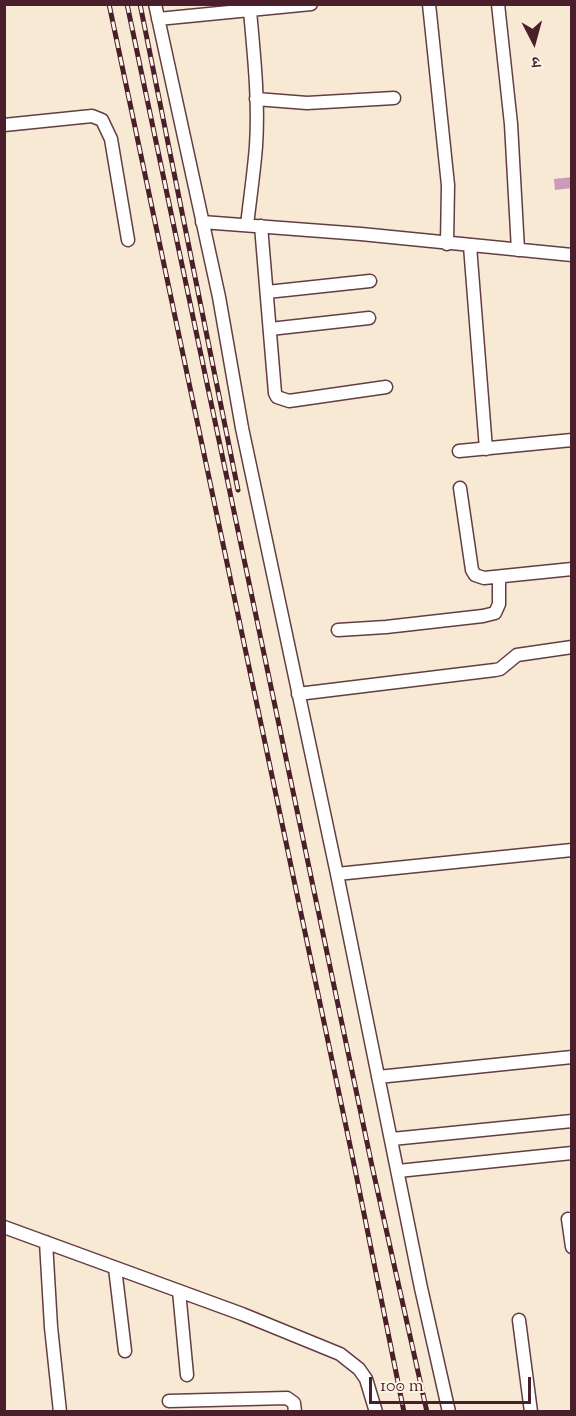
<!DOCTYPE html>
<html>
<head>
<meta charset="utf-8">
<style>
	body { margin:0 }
	#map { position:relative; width:576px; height:1416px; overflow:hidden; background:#f7e9d3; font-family:"Sorts Mill Goudy","Noto Serif Devanagari",serif }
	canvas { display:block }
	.frame { position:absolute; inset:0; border:6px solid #4a1f2b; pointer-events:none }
	.north { position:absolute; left:504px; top:12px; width:60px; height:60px; -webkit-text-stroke:4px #fcf5e5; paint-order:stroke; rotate:174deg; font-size:16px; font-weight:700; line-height:24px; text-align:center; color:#4a1f2b }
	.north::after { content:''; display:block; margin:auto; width:21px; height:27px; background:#4a1f2b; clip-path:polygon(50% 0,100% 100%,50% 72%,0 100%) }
	.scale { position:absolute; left:369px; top:1377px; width:162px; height:27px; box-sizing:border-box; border:3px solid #4a1f2b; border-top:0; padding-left:8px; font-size:18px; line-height:21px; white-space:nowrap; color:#4a1f2b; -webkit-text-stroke:4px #fcf5e5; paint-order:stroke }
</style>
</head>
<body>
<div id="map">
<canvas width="576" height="1416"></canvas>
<div class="frame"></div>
<div class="north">उ</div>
<div class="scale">100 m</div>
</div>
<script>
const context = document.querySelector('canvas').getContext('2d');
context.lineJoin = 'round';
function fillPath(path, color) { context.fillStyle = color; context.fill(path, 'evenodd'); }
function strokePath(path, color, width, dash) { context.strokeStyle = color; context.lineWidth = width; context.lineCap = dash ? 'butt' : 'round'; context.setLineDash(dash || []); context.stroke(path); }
const building = new Path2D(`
	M572,177V188L555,190L554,179Z`);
const minor = new Path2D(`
	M155,4L219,297L242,428L337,874L421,1288L449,1412
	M429,4L448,185L447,244
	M498,4L511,124L518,250
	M158,19L311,4
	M256,99L307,103L394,98
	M4,125L92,116L102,120L111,139L128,240
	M202,222L361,234L572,255
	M247,225C250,199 254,172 256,146C259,101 254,55 250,11
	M261,226L275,393L277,397L289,401L386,387
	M470,246L486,449
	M267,292L370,281
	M270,329L369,318
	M459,451L572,440
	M460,488L472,570L475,575L484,578L572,569
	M338,630L386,627L483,616L495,613L499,604V577
	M298,694L495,670L500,669L517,655L572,647
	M337,874L572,850
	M378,1077L572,1057
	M392,1139L572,1121
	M398,1171L572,1153
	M568,1219L572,1247
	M4,1227L242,1314L340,1354L359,1369L366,1379L376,1412
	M46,1242L51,1327L60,1412
	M115,1268L125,1351
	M179,1291L187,1375
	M519,1320L531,1412
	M169,1401L287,1398L294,1403L295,1412`);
const rail = new Path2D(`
	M109,4L355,1169L404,1412
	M127,4L372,1166L427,1412
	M140,4L238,490`);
fillPath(building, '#cb9cb9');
strokePath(minor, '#643d44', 15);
strokePath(minor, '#fff', 12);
strokePath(rail, '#4a1f2b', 5);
strokePath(rail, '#fcf5e5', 3, [9]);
</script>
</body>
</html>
